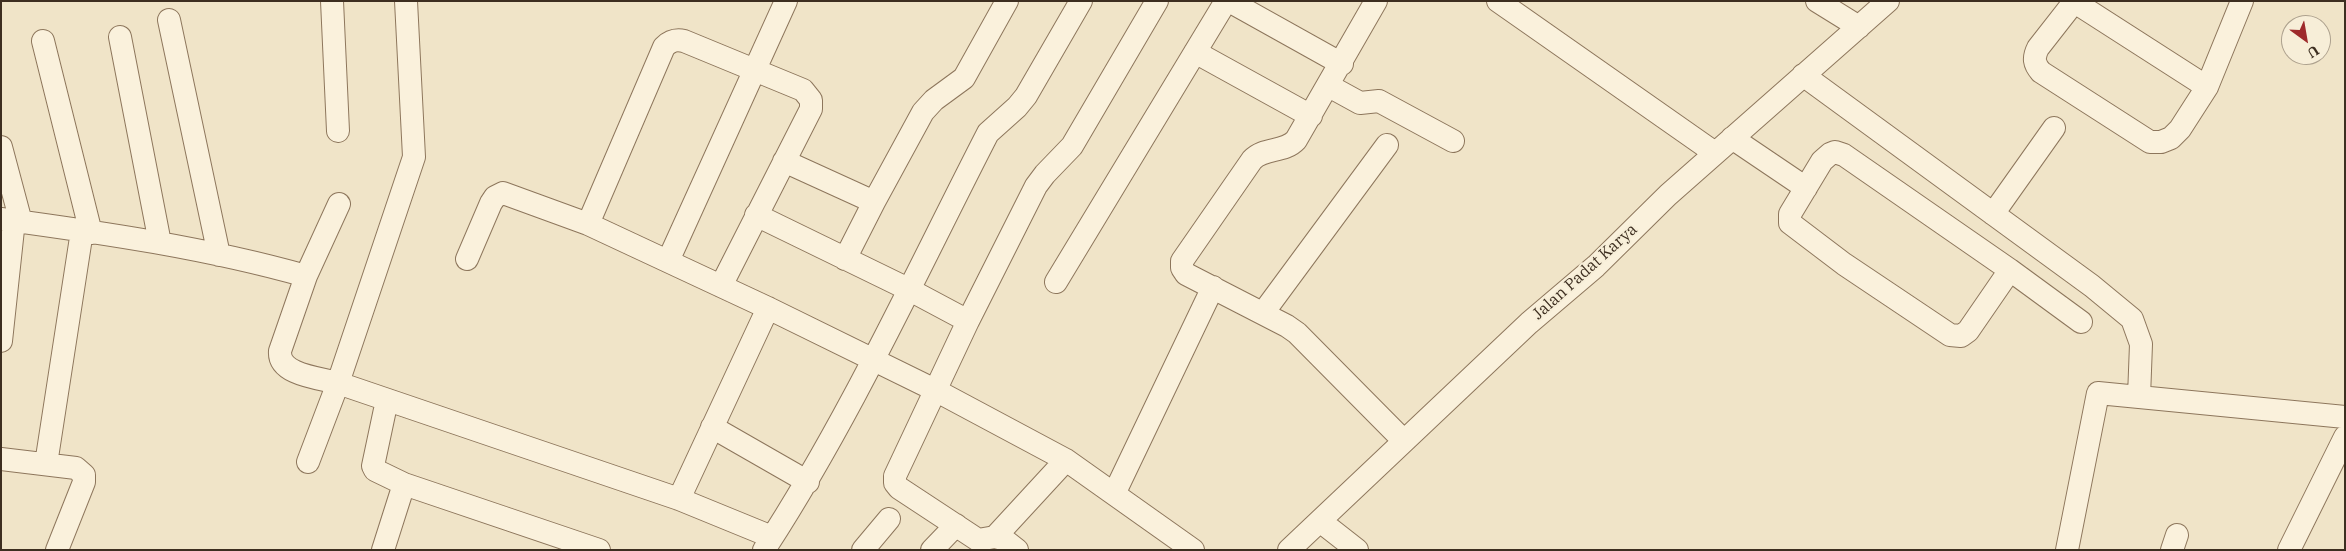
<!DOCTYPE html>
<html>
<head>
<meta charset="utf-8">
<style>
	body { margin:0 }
	#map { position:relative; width:2346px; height:551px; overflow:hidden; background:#f0e4c8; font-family:"IBM Plex Serif",serif }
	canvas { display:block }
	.frame { position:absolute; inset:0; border:2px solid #3d2e20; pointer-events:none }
	.north { position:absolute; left:2281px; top:15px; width:50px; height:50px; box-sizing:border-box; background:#f7eed8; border:1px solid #ada18e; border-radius:50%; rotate:148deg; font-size:14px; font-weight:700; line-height:20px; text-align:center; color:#3d2e20 }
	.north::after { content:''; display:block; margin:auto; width:18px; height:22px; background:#9e2a2b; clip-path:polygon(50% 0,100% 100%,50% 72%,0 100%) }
</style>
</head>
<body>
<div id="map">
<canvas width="2346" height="551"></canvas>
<div class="frame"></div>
<div class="north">U</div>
</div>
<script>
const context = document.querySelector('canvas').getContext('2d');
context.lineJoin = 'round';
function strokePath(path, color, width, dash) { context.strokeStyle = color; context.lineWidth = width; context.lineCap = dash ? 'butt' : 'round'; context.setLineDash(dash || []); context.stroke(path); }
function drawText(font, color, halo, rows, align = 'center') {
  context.font = font + ' "IBM Plex Serif",serif'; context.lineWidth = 4; context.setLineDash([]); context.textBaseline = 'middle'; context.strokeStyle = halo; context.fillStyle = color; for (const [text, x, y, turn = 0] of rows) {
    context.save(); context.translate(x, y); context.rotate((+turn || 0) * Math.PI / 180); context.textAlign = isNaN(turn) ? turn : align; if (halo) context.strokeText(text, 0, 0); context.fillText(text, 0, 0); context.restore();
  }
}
const minor = new Path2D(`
	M332,1L338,131
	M1229,1L1342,64
	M1376,1L1296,140C1284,153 1264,147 1252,160L1182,261V268L1186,274L1287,326L1297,333L1404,441
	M1498,1L1715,153
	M1817,1L1859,27
	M2073,1L2207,87
	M2074,2L2038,48C2033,58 2034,64 2041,72L2150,142H2161L2171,138L2180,129L2207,87L2242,1
	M169,20L219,255
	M120,37L160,243
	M43,41L91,233
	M1195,52L1311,116
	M1803,75L2092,286L2132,319L2141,344L2139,397
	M1329,86L1360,103L1379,101L1453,141
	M1732,138L1806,188
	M1,147L21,222
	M1835,152L1844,155L2010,270L1968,331L1961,336L1950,335L1844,264L1790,223V214L1822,161L1830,154Z
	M784,161L874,202
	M339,204L306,276L280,351C278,375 320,378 338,383L679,499L772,537
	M1993,214L2054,128
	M756,215L908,289L968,321
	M1,219C104,233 207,248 306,276
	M588,224L664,47C670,41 675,39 684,41L803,90L811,100V109L721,286
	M467,259L491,203L495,197L503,193L588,224L768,308L935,390L1066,460L1193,550
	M845,259L874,202L923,112L934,100L964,78L1007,1
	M668,261L786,1
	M2010,270L2081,322
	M1056,282L1226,1
	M1263,313L1387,145
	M1,341L14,220
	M712,427L808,482
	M1,459L76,468L84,475V482L57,550
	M308,462L338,383L414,157L406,1
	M46,464L82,231
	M404,484L599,550
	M1115,492L1213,287
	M679,499L768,308
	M1320,521L1357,550
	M995,537L1066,460
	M383,550L404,484L375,470L373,466L387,400
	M764,550C850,418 916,273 988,133L1017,107L1026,96L1081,1
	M863,550L889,519
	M932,550L956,525
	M1017,550L1003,539L995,537L978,540L899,488L895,483V476L968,321L1036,186L1045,174L1072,146L1157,1
	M1289,550L1529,323L1596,266L1668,195L1888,1
	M2067,550L2098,393L2345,417
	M2172,550L2177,535
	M2289,550L2345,437`);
const streetNames = [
	["Jalan Padat Karya",1585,272,-42]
];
strokePath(minor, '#8d765c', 24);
strokePath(minor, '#faf1dc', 22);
drawText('16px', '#3d2e20', '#f7eed8', streetNames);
</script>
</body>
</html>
